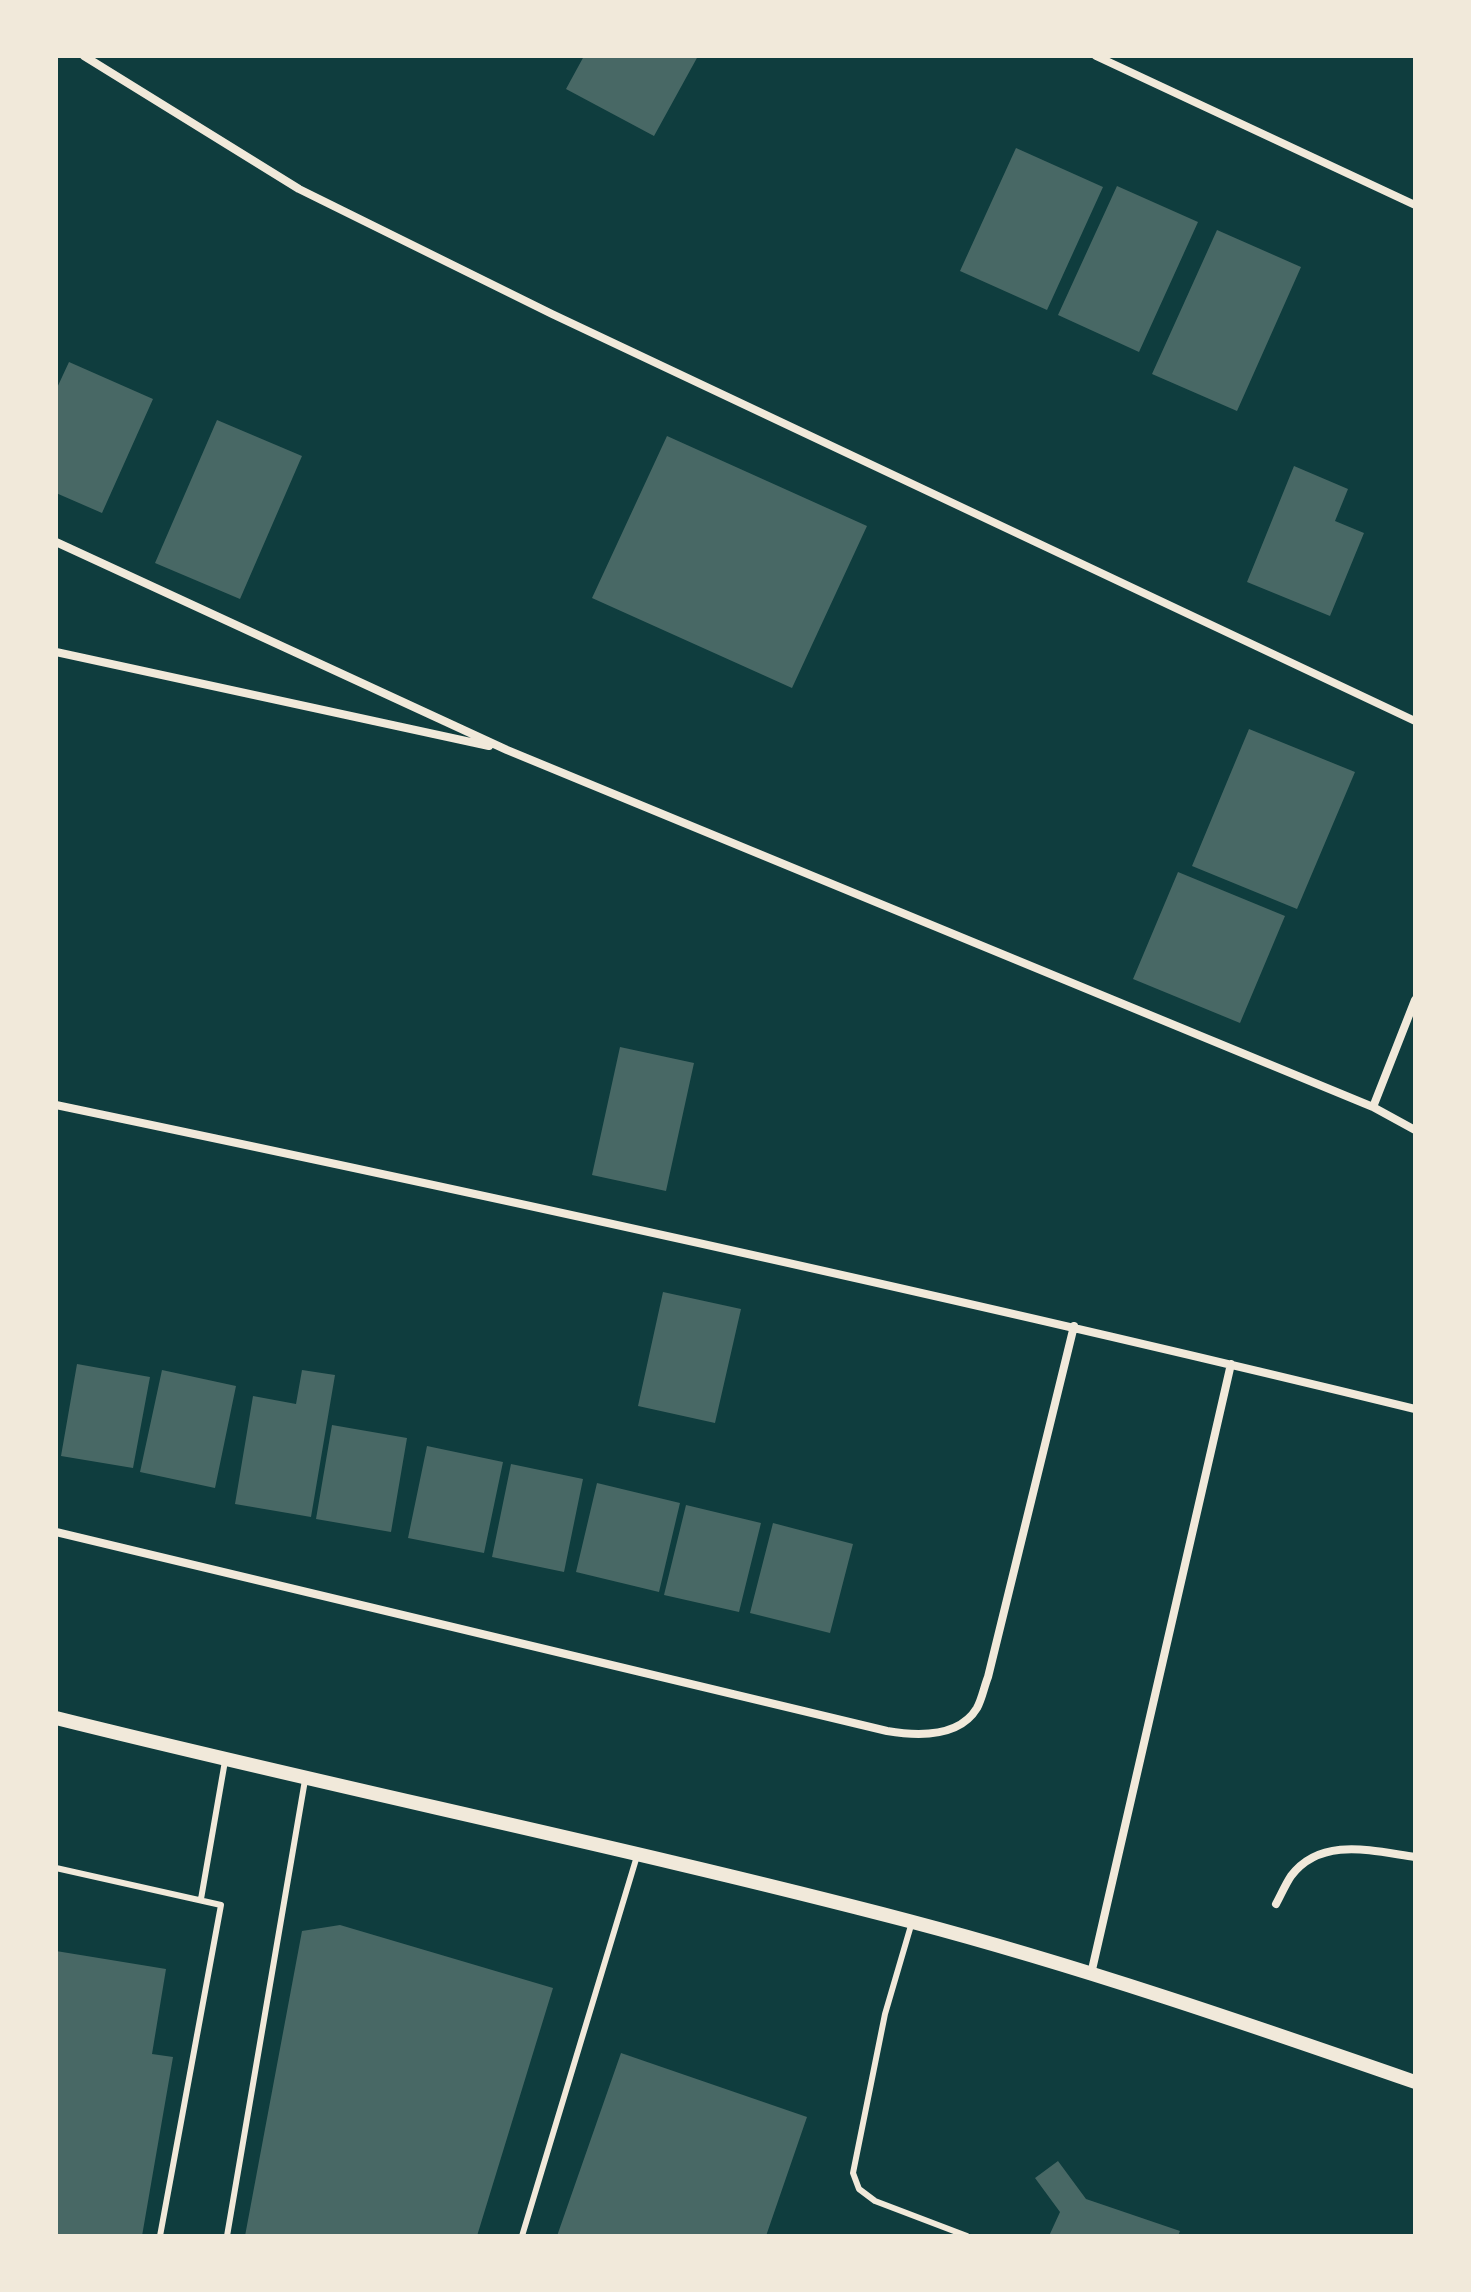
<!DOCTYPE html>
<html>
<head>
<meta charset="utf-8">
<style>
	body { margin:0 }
	#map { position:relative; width:1471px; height:2292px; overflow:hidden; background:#0f3d3e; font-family:Inter,sans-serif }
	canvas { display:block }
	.frame { position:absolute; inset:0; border:58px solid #f1e9da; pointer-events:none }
</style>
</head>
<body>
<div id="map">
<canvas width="1471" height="2292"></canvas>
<div class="frame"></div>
</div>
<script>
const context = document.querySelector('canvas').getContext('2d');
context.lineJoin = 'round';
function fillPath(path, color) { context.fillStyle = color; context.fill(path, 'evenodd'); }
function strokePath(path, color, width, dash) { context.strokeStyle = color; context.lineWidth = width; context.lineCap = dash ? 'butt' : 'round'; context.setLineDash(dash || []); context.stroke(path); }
const building = new Path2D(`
	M584,56H698L654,136L566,89Z
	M1016,148L1103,187L1047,310L960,271Z
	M1117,186L1198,222L1139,352L1058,315Z
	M1217,230L1301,267L1237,411L1152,374Z
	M69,362L153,399L102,513L56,493V390Z
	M217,420L302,456L240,599L155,563Z
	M667,436L867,526L792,688L592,598Z
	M1294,466L1348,489L1335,521L1364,533L1330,616L1247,582Z
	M1249,729L1355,772L1297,909L1192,866Z
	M1178,872L1285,916L1240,1023L1133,979Z
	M620,1047L694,1063L666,1191L592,1175Z
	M663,1292L741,1309L715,1423L638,1406Z
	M77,1364L150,1377L133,1468L61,1456Z
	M162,1370L236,1386L215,1488L140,1472Z
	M302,1370L335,1375L311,1517L235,1504L253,1396L296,1404Z
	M332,1425L407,1438L391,1532L316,1519Z
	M427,1446L503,1462L484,1553L408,1538Z
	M511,1464L583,1479L564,1572L492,1557Z
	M597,1483L680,1503L659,1592L576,1572Z
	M686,1505L761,1523L739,1612L664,1595Z
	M773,1523L853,1544L830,1633L750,1613Z
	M340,1925L553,1988L477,2236H245L302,1931Z
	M56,1951L166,1969L152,2054L173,2057L142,2236H56Z
	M621,2053L807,2117L766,2236H557Z
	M1058,2161L1086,2199L1180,2231L1178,2236H1049L1060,2212L1035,2178Z`);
const service = new Path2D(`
	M56,1868L221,1905L160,2236
	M201,1899L225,1761
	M912,1922L885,2014L853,2173L859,2189L875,2201L967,2236
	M227,2236L305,1780
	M522,2236L637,1856`);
const minor = new Path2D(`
	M84,56L299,189L552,314L1415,721
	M1096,56L1415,205
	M56,542L507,750L1373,1107
	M56,652L489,746
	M1415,1000L1373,1107L1415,1130
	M56,1105C511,1200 964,1299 1415,1409
	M56,1532L887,1731C917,1736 959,1738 977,1708C982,1699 984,1687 988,1677L1074,1326
	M1276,1904C1281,1895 1285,1885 1291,1876C1321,1836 1373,1851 1415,1857
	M1091,1974L1231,1364`);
const tertiary = new Path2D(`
	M56,1718C340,1789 626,1847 909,1921C1080,1966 1248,2024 1415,2082`);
fillPath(building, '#486865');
strokePath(service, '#f1e9da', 6);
strokePath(minor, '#f1e9da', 8);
strokePath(tertiary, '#f1e9da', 14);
</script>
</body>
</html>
